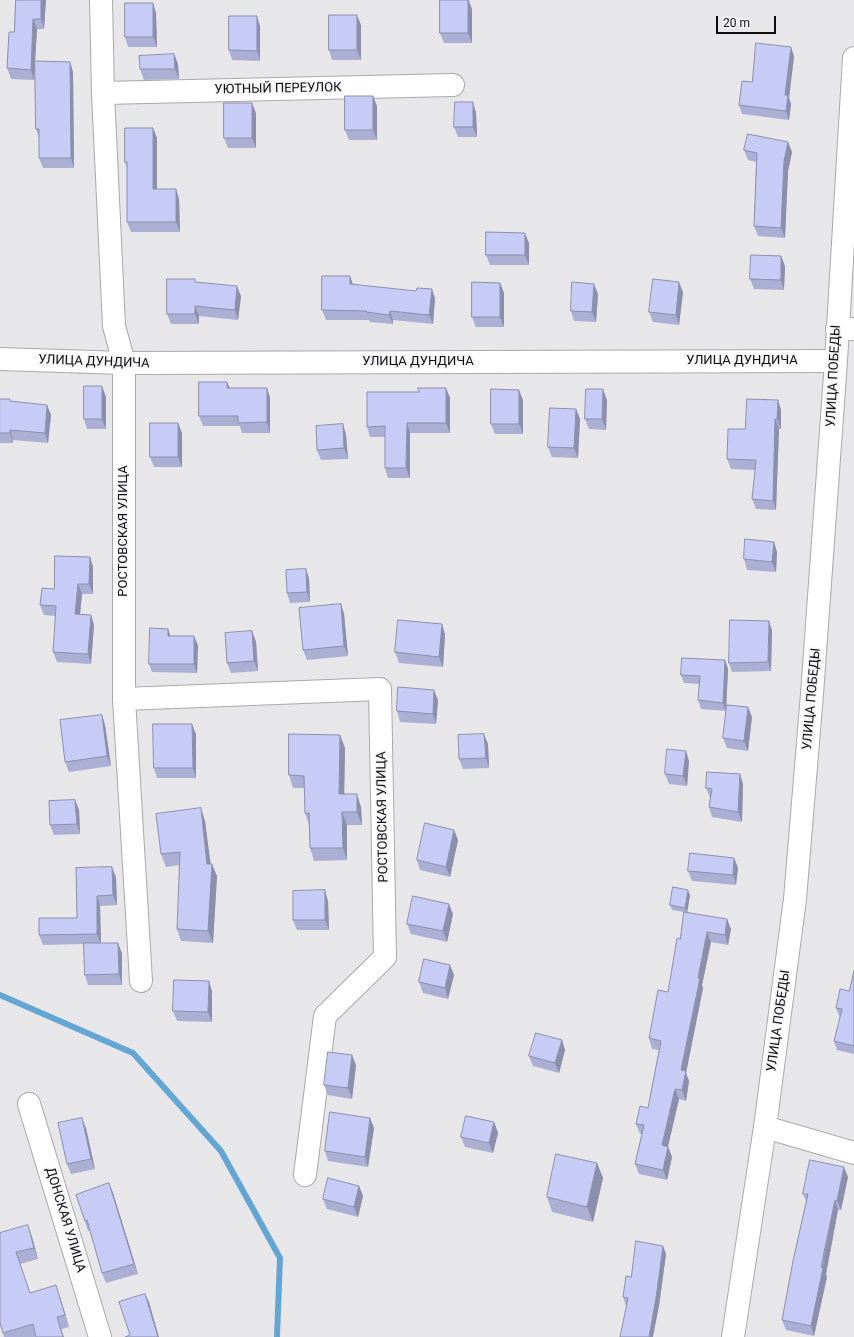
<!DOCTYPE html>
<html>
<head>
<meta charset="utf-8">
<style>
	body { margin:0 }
	#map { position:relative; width:854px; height:1337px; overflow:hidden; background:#e7e7ea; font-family:Roboto,sans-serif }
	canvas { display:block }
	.scale { position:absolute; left:716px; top:16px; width:60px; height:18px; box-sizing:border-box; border:2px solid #0e0e0f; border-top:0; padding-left:5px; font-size:12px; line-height:14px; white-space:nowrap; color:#0e0e0f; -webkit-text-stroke:3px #f4f4f8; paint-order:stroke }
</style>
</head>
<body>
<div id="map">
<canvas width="854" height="1337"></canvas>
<div class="scale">20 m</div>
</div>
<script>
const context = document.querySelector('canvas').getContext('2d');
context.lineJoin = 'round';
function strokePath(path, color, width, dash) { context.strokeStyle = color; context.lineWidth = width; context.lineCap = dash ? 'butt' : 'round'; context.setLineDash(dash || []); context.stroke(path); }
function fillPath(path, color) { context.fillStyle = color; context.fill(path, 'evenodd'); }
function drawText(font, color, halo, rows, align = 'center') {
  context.font = font + ' Roboto,sans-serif'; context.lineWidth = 3; context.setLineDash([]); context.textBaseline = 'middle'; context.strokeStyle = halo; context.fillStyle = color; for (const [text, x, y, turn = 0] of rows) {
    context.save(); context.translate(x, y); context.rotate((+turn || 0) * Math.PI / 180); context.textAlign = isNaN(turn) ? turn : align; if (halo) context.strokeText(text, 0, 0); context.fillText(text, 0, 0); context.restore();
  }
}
const stream = new Path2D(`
	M0,995L133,1053L221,1151L280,1258L277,1337`);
const street = new Path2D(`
	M101,0L103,93L114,326L124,363V699L141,981
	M103,93L453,85
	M837,329H854
	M0,359L124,363L836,361
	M124,699L380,689L385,957L325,1016L305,1175
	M29,1104L100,1337
	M765,1127L854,1153`);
const secondary = new Path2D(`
	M733,1337L765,1127L795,899L812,694L836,361L854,58`);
const wall = new Path2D(`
	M16,0H46L44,29H37L35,61L70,62L73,72L74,168H43L39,158V138L36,129L35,67L34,80L11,79L7,68L14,32Z
	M440,0H469L472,9V43H444L440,33Z
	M156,13L157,47H128L125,37Z
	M361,25V60H332L329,50Z
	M260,26V61L232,60L229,50Z
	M174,54L178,64L179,79L144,80L140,69Z
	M794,56L789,98L791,104L789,120L742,114L739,105L752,82Z
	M473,102L476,113L477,137H458L454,127Z
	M377,106V140H349L345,130Z
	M256,113V148H228L224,138Z
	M153,128L157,138V189L179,199L180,232H131L127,222V168L125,162Z
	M788,142L792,152L788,171L785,238L758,236L754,226L756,162L748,160L744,150Z
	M529,243V265H490L486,255Z
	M781,256L785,266L784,290L754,289L750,279Z
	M350,276L353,285L435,298L433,324L393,320V324L370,322L369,320H326L322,310Z
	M197,282L241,296L238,320L199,316V324H171L167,314Z
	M500,283L504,293V327H476L472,317Z
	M683,292L679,325L653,322L649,312Z
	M598,294L596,322L574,321L571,311Z
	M227,382L230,388H267L270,398V433H242L240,426H203L199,416Z
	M446,388L450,398V433H410V478H388L385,468V437H370L367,427L419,392Z
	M106,397V429H87L84,419Z
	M0,399L10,401L51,415L48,443L13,440V443H0Z
	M523,400V434H495L491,424Z
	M607,400L606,430L589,429L585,419Z
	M778,400L781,410V429H779L776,510L756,509L752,499L755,470L731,469L727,459L745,429Z
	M576,409L580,419L578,458L552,457L548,447Z
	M178,423L182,433V467H154L150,457Z
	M343,424L346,435L348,459L321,460L317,450Z
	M774,542L777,552L776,572L747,570L744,559Z
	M90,557L93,567V594H82L80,614L91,615L94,625L91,664L57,662L53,652L56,616L44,615L40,605L54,589Z
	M306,569L309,579L310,602L290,603L287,593Z
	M341,604L344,614L348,656L307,660L303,650Z
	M772,630L771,671L732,672L729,663Z
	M252,631L256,642L258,671L231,673L227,663Z
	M445,634L443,667L399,663L395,652Z
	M171,636L198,645L197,673L152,672L149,664Z
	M725,660L728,669L726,711L701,709L698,700L699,684L684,683L681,675Z
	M438,700L436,724L400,722L397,711Z
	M102,715L105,725L111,766L69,772L65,762Z
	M752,717L748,751L727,748L723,738Z
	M196,734V778H157L154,768Z
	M340,735L345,748L344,794L361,807L362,825H347V860L314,861L310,848L309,825L305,813L304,788H293L289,775Z
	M488,744L489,768L463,769L459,759Z
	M689,761L687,786L669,784L665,774Z
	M740,774L743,784L742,822L712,817L709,807L710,798L706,788Z
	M75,800L79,810L80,834L54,835L50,825Z
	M205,821L210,864L217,876L213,943L181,941L177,929L180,865L166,867L161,854Z
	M454,830L458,840L450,877L420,870L417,860Z
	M734,858L738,868L736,885L692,881L688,871Z
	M76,868L116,877L117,905L100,906L101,943L122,953V985H88L85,975L84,944L43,945L39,935L77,918Z
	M690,895L687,913L731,929L728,945L711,942L702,985L703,988L686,1073L689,1081L686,1101L679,1099L668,1146L672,1157L667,1180L639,1174L635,1164L642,1134H640L636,1124L648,1108L659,1050L652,1049L649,1038L668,992L680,939L684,912L672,910L670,905Z
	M328,901L329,930H297L293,920Z
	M453,914L447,942L411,934L407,924Z
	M854,971V1054L837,1050L834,1041L840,1018L836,1008L849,991Z
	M454,975L448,999L423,993L419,982Z
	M212,991V1022L177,1021L173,1011Z
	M562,1040L565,1050L559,1073L533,1066L529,1056Z
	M356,1065L352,1099L328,1095L324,1085Z
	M494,1122L498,1133L493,1153L465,1147L461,1137Z
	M86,1128L95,1169L71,1174L67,1164Z
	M374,1128L368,1167L328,1161L325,1151Z
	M597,1163L603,1178L593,1222L552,1212L547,1197Z
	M848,1177L841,1210H838L826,1274L827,1277L814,1336L786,1330L782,1320L806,1201L803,1194Z
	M109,1183L113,1193L138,1274L106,1283L102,1273L90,1231H88L76,1195Z
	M359,1186L363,1196L358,1217L327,1209L323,1199Z
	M0,1233L32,1237L38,1259L20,1264L30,1293L60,1297L69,1327L34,1337H4L0,1323Z
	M663,1246L666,1254L659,1306H626L623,1297L631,1277Z`);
const shadedWall = new Path2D(`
	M41,0H46L44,29L41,19Z
	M468,0L472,9V43L468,33Z
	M153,3L156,13L157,47L153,37Z
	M357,15L361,25V60L357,50Z
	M257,16L260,26V61L257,51Z
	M33,19L37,29L34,80L31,70Z
	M791,47L794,56L789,98L791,104L789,120L786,111L785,95Z
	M174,54L178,64L179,79L175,69Z
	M70,62L73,72L74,168L71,158Z
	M373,96L377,106V140L373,130Z
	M473,102L476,113L477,137L473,127Z
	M252,103L256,113V148L252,138Z
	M153,128L157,138V199L153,189Z
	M788,142L792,152L788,171L785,238L781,228L784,161Z
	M176,189L179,199L180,232L176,222Z
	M525,233L529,243V265L525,255Z
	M781,256L785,266L784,290L781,280Z
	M350,276L353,285L350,284Z
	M679,282L683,292L679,325L676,315Z
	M500,283L504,293V327L500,317Z
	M594,284L598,294L596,322L592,312Z
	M237,286L241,296L238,320L235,310Z
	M432,289L435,298L433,324L429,315Z
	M195,306L199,316V324L195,314Z
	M390,311L393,320V324L389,315Z
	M227,382L231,392L227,388Z
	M102,386L106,397V429L102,419Z
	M267,388L270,398V433L267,422Z
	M446,388L450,398V433L446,423Z
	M603,389L607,400L606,430L602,419Z
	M519,390L523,400V434L519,424Z
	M778,400L781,410V429L777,419Z
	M47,405L51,415L48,443L45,433Z
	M576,409L580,419L578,458L574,448Z
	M775,419L779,429L776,510L773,501Z
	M178,423L182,433V467L178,457Z
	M407,423L410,433V478L406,468Z
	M343,424L346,435L348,459L344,448Z
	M10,430L13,440V443L10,433Z
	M774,542L777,552L776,572L772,562Z
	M90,557L93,567V594L89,584Z
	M306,569L309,579L310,602L307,592Z
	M78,584L82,594L79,624L75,614Z
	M341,604L344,614L348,656L344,646Z
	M91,615L94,625L91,664L88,654Z
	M769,621L772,630L771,671L768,662Z
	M442,624L445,634L443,667L439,657Z
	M168,629L171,637L168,636Z
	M252,631L256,642L258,671L254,661Z
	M194,636L198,645L197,673L194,664Z
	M725,660L728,669L726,711L723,703Z
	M434,690L438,700L436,724L433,714Z
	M748,707L752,717L748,751L744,741Z
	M102,715L105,725L111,766L107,756Z
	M192,724L196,734V778L193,768Z
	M484,734L488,744L489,768L486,758Z
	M340,735L345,748L344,807L339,794Z
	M686,751L689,761L687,786L683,776Z
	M740,774L743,784L742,822L738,812Z
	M357,794L361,807L362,825L357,812Z
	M75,800L79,810L80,834L77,824Z
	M201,808L205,821L212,874V864L217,876L213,943L208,931L207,864Z
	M342,812L347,825V860L343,848Z
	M454,830L458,840L450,877L446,867Z
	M734,858L738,868L736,885L733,875Z
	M112,867L116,877L117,905L113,895Z
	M325,890L328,901L329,930L325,920Z
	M688,890L690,895L687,913L685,908Z
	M97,896L100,906L101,944L97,934Z
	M449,904L453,914L447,942L443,931Z
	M727,919L731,929L728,945L725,935Z
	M707,932L711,942L702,985L703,988L686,1073L689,1081L686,1101L682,1090L681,1070L698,978Z
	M118,943L122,953V985L119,974Z
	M450,965L454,975L448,999L445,988Z
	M209,981L212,991V1022L208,1012Z
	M562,1040L565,1050L559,1073L555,1063Z
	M352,1055L356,1065L352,1099L348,1088Z
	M675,1089L679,1099L666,1155L662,1145Z
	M82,1118L86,1128L95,1169L91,1159Z
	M370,1118L374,1128L368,1167L365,1157Z
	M494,1122L498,1133L493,1153L489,1143Z
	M668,1147L672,1157L667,1180L663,1170Z
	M597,1163L603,1178L593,1222L587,1207Z
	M844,1167L848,1177L841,1210L837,1201Z
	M109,1183L113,1193L138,1274L134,1264Z
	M359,1186L363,1196L358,1217L354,1207Z
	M835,1200L838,1210L826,1274L827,1277L814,1336L811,1326Z
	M28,1225L32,1237L38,1259L34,1248Z
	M663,1246L666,1254L659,1306L653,1337H649Z
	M56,1285L60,1297L69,1327L65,1315Z
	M145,1294L149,1302L159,1337H158Z
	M57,1317L61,1329L64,1337H63Z`);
const building = new Path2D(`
	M16,0H41V19H33L31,70L7,68L9,32H14Z
	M440,0H468V33H440Z
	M125,3H153V37H125Z
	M329,15H357V50H329Z
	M229,16H257V51L229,50Z
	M756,43L791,47L785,95H788L786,111L739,105L742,81L752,82Z
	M174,54L175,69H140L139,56Z
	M35,61L70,62L71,158H39V129H36Z
	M345,96H373V130H345Z
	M455,102H473V127H454Z
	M224,103H252V138H224Z
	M125,128H153V189H176V222H127V162H125Z
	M748,134L788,142L784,161L781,228L754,226L757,153L744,150Z
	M486,232L525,233V255H486Z
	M751,255L781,256V280L750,279Z
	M322,276H350V284L416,291L417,288L432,289L429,315L390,311L389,315L366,312L367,311L322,310Z
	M167,279H195V282L237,286L235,310L195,306V314H167Z
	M653,279L679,282L676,315L649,312Z
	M472,282L500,283V317H472Z
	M572,282L594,284L592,312L571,311Z
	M199,382H227V388H267V422L238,423V416H199Z
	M84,386H102V419H84Z
	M418,388H446V423H407L406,468H385V426L367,427V392H419Z
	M491,389L519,390V424H491Z
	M586,389H603L602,419H585Z
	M0,399H10V401L47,405L45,433L10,430V433H0Z
	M747,399L778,400L777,419H775L773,501L752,499L756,460L727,459L728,429H745Z
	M550,408L576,409L574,448L548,447Z
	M150,423H178V457H150Z
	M343,424L344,448L317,450L316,426Z
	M745,539L774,542L772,562L744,559Z
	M55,556L90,557L89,584H78L75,614L91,615L88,654L53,652L56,606L40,605L42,588L54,589Z
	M306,569L307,592L287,593L286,570Z
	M341,604L344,646L303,650L299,608Z
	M398,620L442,624L439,657L395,652Z
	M730,620L769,621L768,662L729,663Z
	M150,628L168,629V636H194V664H149Z
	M252,631L254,661L227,663L225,633Z
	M682,658L725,660L723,703L698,700L700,676L681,675Z
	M398,687L434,690L433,714L397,711Z
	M727,705L748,707L744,741L723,738Z
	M102,715L107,756L65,762L60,720Z
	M153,724H192L193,768H154Z
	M289,734L340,735L339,794H357V812H342L343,848H310L309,813H305L304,776L289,775Z
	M484,734L486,758L459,759L458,735Z
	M667,749L686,751L683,776L665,774Z
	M707,772L740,774L738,812L709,807L712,789L706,788Z
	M75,800L77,824L50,825L49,801Z
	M201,808L207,864H212L208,931L177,929L180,852L161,854L156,814Z
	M425,823L454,830L446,867L417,860Z
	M690,853L734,858L733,875L688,871Z
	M112,867L113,895L97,896V934L39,935V918H77L76,868Z
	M673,887L688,890L685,908L670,905Z
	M325,890V920H293V891Z
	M413,896L449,904L443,931L407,924Z
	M684,912L727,919L725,935L707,932L698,978H700L681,1070L686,1071L682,1090L675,1089L662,1145L668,1147L663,1170L635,1164L644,1125L636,1124L640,1106L648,1108L661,1041L649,1038L658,990L668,992L677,938L680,939Z
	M84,943H118L119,974L85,975Z
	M424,959L450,965L445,988L419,982Z
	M854,971V1046L834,1041L842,1009L836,1008L840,989L849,991Z
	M174,980L209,981L208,1012L173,1011Z
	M536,1033L562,1040L555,1063L529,1056Z
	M328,1052L352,1055L348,1088L324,1085Z
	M330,1112L370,1118L365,1157L325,1151Z
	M466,1116L494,1122L489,1143L461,1137Z
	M82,1118L91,1159L67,1164L58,1123Z
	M556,1154L597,1163L587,1207L547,1197Z
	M810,1160L844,1167L837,1201L835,1200L821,1267L823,1268L811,1326L782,1320L793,1261L808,1194H803Z
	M328,1178L359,1186L354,1207L323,1199Z
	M109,1183L134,1264L102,1273L87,1220L85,1221L76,1195Z
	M28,1225L34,1248L16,1252L30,1293L56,1285L65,1315L57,1317L63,1337H36L33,1324L3,1333L0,1323V1233Z
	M636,1241L663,1246L656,1298L649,1337H620L628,1298L623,1297L626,1276L631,1277Z
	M145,1294L158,1337H125L130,1335L119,1302Z`);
const streetNames = [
	["УЮТНЫЙ ПЕРЕУЛОК",278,89,-1],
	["УЛИЦА ДУНДИЧА",742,361],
	["УЛИЦА ДУНДИЧА",94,362,2],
	["УЛИЦА ДУНДИЧА",418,362],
	["УЛИЦА ПОБЕДЫ",834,376,-87],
	["РОСТОВСКАЯ УЛИЦА",124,531,-90],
	["УЛИЦА ПОБЕДЫ",812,699,-85],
	["РОСТОВСКАЯ УЛИЦА",383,817,-91],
	["УЛИЦА ПОБЕДЫ",779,1021,-82],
	["ДОНСКАЯ УЛИЦА",65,1220,73]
];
strokePath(stream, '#63a6d4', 6);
strokePath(street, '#a9a9ac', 24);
strokePath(secondary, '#a9a9ac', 24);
strokePath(street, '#fff', 22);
strokePath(secondary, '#fff', 22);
fillPath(wall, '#abafd4');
fillPath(shadedWall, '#8b8fac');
fillPath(building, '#c7ccf6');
strokePath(building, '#8b8fac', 1);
drawText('13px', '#0e0e0f', '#f4f4f8', streetNames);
</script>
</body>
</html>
